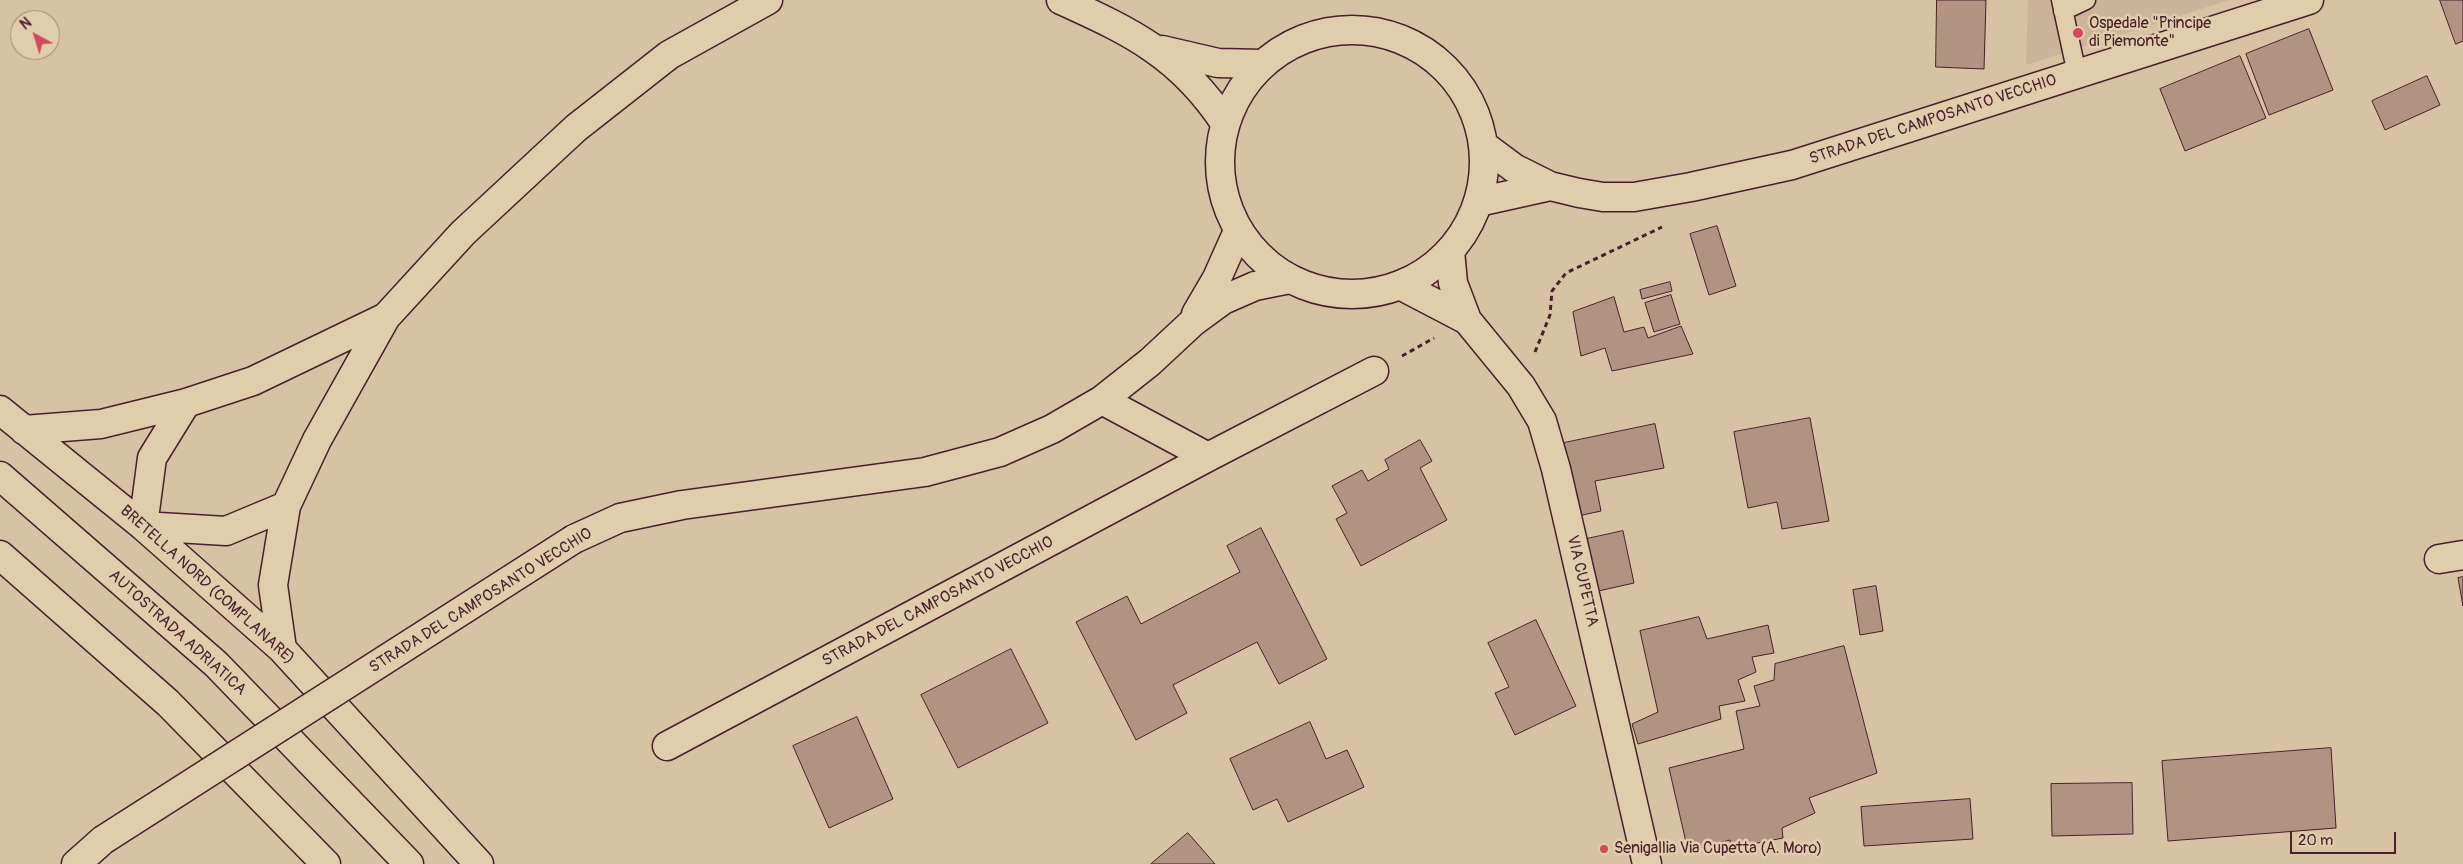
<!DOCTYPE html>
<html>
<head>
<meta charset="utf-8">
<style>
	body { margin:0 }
	#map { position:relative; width:2463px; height:864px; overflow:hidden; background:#d7c2a3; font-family:Pangolin,sans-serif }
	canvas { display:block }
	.north { position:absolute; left:10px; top:10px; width:50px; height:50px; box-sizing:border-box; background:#e0cdab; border:1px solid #a48778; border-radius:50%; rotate:321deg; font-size:14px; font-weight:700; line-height:20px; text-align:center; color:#4a1f2b }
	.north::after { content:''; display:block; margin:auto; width:18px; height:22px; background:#d1495b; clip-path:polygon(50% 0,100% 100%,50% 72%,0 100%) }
	.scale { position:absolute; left:2290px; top:832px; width:106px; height:22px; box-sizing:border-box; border:2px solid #4a1f2b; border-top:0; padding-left:6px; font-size:15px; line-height:18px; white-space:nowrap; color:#4a1f2b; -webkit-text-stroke:4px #e0cdab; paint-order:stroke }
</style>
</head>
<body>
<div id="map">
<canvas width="2463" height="864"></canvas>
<div class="north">N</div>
<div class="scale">20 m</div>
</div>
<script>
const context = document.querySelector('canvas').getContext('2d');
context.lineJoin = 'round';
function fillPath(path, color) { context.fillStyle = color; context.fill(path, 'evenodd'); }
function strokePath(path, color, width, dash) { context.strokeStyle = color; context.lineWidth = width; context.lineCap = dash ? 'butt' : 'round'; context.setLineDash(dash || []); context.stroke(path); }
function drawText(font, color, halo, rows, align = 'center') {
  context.font = font + ' Pangolin,sans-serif'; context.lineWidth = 5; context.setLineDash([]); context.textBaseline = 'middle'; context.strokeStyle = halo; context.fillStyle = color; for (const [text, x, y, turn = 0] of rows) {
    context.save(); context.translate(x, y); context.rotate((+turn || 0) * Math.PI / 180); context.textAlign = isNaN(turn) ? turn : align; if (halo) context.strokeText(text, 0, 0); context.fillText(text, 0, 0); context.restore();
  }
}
const built = new Path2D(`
	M2028,0H2229L2026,65Z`);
const building = new Path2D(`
	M1937,0H1986L1984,69L1936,67Z
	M2440,0H2463V41L2456,44Z
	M2309,29L2333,90L2269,115L2246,54Z
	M2240,56L2266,118L2185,151L2160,89Z
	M2427,76L2440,105L2385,130L2372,101Z
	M1717,226L1736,286L1709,295L1690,234Z
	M1670,282L1672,291L1642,299L1640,290Z
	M1671,295L1680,324L1654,332L1645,303Z
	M1614,297L1624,332L1644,327L1648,338L1681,326L1693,354L1612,371L1605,348L1581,356L1573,312Z
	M1810,418L1829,521L1782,529L1777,502L1748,508L1734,432Z
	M1655,424L1664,468L1595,481L1601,511L1578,516L1564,443Z
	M1420,440L1432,461L1420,468L1447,520L1361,566L1336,519L1347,513L1332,486L1362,470L1368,481L1389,469L1385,460Z
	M1261,528L1327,659L1279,684L1257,642L1173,685L1187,713L1136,740L1076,622L1127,596L1141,624L1240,572L1227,546Z
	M1623,531L1634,583L1594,592L1582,540Z
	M2463,577V606L2458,578Z
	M1876,586L1883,631L1860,635L1853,590Z
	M1699,617L1707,639L1768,625L1774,653L1752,657L1756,672L1738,680L1745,701L1719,706L1721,719L1638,744L1632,724L1658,712L1640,631Z
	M1536,620L1576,706L1515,735L1495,693L1509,687L1488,643Z
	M1844,646L1877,773L1809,798L1815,813L1782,828L1783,838L1731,848L1730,840L1688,851L1669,768L1744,749L1736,711L1760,706L1754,686L1774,680L1775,664Z
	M1011,649L1048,723L958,768L921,695Z
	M857,717L893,799L829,828L793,746Z
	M1310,722L1326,759L1347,750L1364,787L1288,822L1277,799L1253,810L1230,759Z
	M2331,748L2336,828L2168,841L2162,761Z
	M2132,783L2133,834L2052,836L2051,784Z
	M1970,799L1973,839L1864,846L1861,807Z
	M1188,833L1215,864H1151Z`);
const path = new Path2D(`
	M1535,352L1550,315L1552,291L1566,273L1662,227
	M1402,356L1434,338`);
const service = new Path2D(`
	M2061,0L2077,74
	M2063,11L2086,0`);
const minor = new Path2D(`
	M1450,251L1453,283L1467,320L1521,386L1542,421L1556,469L1647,864
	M1400,285L1467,320
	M1196,314L1217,278L1238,231
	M1102,400L1208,457
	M574,539L620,518L682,505L925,472L1000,452L1052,429L1102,400L1150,362L1193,322L1223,300L1255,286L1290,279
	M2439,559L2463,555
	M667,746L1208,457L1374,371
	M76,864L103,840`);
const tertiary = new Path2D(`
	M1220 162a132 132 0 1 1 264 0a132 132 0 1 1-264 0Z
	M1483,145L1514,168L1550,186L1579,193L1603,197H1634L1691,187L1792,165L2309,0
	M1478,202L1550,186`);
const primary = new Path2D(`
	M1061,0C1132,32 1181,56 1225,123
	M1162,50L1218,63L1262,64
	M0,410L143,526L282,649L479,864
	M24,430L101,424L186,403L253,381L386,317
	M143,526L226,531L286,506
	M143,526L152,458L186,403
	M282,649L273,585L286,506L317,440L386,317L463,233L576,128L669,55L768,0`);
const motorway = new Path2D(`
	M0,476L216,664L409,864
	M0,555L168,703L326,864`);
const minorBridge = new Path2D(`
	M103,840L574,539`);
const markers = [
	[2078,33,6,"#d1495b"],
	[1604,849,5,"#d1495b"]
];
const poiNames = [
	["Ospedale \"Principe",2089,24],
	["di Piemonte\"",2089,42],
	["Senigallia Via Cupetta (A. Moro)",1614,849]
];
const streetNames = [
	["STRADA DEL CAMPOSANTO VECCHIO",1933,120,-18],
	["VIA CUPETTA",1582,581,77],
	["BRETELLA NORD (COMPLANARE)",207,585,42],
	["STRADA DEL CAMPOSANTO VECCHIO",481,601,-32],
	["STRADA DEL CAMPOSANTO VECCHIO",938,602,-28],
	["AUTOSTRADA ADRIATICA",177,633,42]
];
fillPath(built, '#cbb499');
fillPath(building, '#b09481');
strokePath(building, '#4a1f2b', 1);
strokePath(service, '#4a1f2b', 21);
strokePath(minor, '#4a1f2b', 31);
strokePath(tertiary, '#4a1f2b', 31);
strokePath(primary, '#4a1f2b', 31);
strokePath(motorway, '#4a1f2b', 31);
strokePath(path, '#4a1f2b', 3, [5, 4]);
strokePath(service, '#e0cdab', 18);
strokePath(minor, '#e0cdab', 28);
strokePath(tertiary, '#e0cdab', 28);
strokePath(primary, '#e0cdab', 28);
strokePath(motorway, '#e0cdab', 28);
strokePath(minorBridge, '#4a1f2b', 31, []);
strokePath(minorBridge, '#e0cdab', 28);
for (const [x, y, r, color] of markers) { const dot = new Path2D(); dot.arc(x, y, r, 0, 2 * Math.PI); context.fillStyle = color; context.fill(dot); strokePath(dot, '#e0cdab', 2); }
drawText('16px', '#4a1f2b', '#e0cdab', poiNames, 'left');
drawText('16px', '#4a1f2b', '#e0cdab', streetNames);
</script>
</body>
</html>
